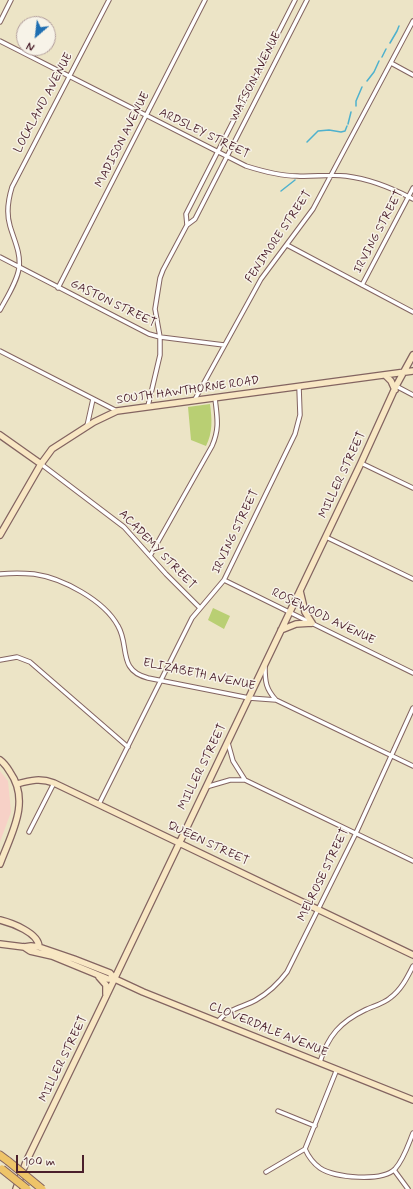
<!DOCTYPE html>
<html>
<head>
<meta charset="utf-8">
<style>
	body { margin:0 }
	#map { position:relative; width:413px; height:1189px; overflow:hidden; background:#ece4c6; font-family:Mynerve,sans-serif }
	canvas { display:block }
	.north { position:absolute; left:16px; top:16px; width:40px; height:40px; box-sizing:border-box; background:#f7f3e8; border:1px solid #b29e9c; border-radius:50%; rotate:208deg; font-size:11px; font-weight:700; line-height:16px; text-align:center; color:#4a1f2b }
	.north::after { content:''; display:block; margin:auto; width:14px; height:18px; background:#1f6fb2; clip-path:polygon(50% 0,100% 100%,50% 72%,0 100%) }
	.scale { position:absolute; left:16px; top:1155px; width:68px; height:18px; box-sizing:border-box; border:2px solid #4a1f2b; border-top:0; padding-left:5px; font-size:12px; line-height:14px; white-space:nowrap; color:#4a1f2b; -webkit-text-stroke:3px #f7f3e8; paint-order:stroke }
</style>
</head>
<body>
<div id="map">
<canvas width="413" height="1189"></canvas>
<div class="north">N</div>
<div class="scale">100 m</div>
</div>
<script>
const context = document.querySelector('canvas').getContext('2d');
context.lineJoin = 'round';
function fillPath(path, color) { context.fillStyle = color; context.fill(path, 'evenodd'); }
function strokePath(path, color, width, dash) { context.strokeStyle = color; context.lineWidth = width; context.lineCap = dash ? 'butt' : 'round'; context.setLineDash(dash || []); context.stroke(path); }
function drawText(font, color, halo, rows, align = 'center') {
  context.font = font + ' Mynerve,sans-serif'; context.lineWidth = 3; context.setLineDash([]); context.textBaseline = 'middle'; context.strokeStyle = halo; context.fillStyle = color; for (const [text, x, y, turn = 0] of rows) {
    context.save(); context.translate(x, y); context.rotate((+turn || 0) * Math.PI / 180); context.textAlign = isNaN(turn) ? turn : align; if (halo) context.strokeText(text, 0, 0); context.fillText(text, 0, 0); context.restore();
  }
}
const built = new Path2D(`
	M0,771L8,781L11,812L0,842Z`);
const green = new Path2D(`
	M210,404C212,419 213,432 206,446L191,440L188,407Z
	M213,608L230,616L224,629L208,620Z`);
const stream = new Path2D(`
	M390,43L397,31L399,26
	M382,57L386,49
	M367,81L374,72L379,61
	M356,106V101L362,87
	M348,124L351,112
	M307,142L318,131L329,130L341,132L345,131L347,126
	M281,191L295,180`);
const street = new Path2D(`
	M0,22L11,0
	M0,41L246,166C262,171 280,176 297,176C313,177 330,174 346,176C371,179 392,188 413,199
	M391,63L413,75
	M187,225L186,214L295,0
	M287,245L413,312
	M0,257L149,334L160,337L224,345
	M362,285L413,188
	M58,288L205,0
	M0,310C7,297 17,282 19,268C21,253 14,240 10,226C6,213 8,200 12,187L109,0
	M0,351L117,411
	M396,386L413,395
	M194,401L261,279L313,209L413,21
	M148,406L160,355V337L155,309L160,278L163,270L187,225L195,219L307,0
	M87,426L93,399
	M361,463L413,488
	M41,464L124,527L166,574L200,608
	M326,537L413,579
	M150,556L212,446C220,428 217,417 215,398
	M0,574C11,573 23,573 34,574C62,578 104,600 118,626C130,646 117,670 148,678L249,698L276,700L413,766
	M224,580L413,673
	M0,660L17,657L30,662L128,747
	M265,667C265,682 266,689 276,700
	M228,743L233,761L245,780
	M206,787L230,780H245L413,861
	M99,804L192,618L224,580L295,434L300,415L299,387
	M29,832L54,783
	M218,1022C226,1009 244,1007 256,1000C268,993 278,984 287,972L356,833L413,708
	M320,1062C328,1036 340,1022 365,1010C373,1006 383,1004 390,998C401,990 407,978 413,966
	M337,1069L305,1149C309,1158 313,1163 320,1168C335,1178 382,1182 395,1169C404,1159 408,1145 413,1133
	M278,1111L315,1126
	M394,1170L408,1189
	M266,1172L305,1149`);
const secondary = new Path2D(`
	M385,375L391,381L395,390
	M0,435L41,464
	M0,535L41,464L52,449L94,422L117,411L413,371
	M300,591L305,612L312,623
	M281,630L296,624L312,623
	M0,760C4,763 7,767 10,772C31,802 11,834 0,864
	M17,784C31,780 41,778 54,783L413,955
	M0,920C12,923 39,933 39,947
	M0,944L24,947L31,946L39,947L74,959L110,973L115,979
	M24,947L30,951L52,956L108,979H115L143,992L413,1100
	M99,977L106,985V994
	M16,1189L26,1162L101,1007L361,463L396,386L413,355`);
const highway = new Path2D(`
	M0,1155L8,1161`);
const highwayBridge = new Path2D(`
	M8,1161L42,1189
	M2,1169L27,1189`);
const streetNames = [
	["WATSON AVENUE",256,77,-63],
	["LOCKLAND AVENUE",44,103,-62],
	["ARDSLEY STREET",204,134,26],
	["MADISON AVENUE",123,140,-63],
	["IRVING STREET",379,232,-62],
	["FENIMORE STREET",279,237,-56],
	["GASTON STREET",113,304,26],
	["SOUTH HAWTHORNE ROAD",188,391,-8],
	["MILLER STREET",343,475,-65],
	["IRVING STREET",236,532,-64],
	["ACADEMY STREET",157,550,46],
	["ROSEWOOD AVENUE",323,617,26],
	["ELIZABETH AVENUE",199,675,12],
	["MILLER STREET",203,767,-64],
	["QUEEN STREET",208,844,25],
	["MELROSE STREET",324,875,-64],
	["CLOVERDALE AVENUE",268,1030,22],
	["MILLER STREET",64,1059,-64]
];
fillPath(built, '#f7d1c7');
fillPath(green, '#b9cf73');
strokePath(stream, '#4eb1cd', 1.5);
strokePath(street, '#836461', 5.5);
strokePath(secondary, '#836461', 8);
strokePath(highway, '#836461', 9);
strokePath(street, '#fff', 3.5);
strokePath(secondary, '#f8e7c3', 5.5);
strokePath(highway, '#eec469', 7);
strokePath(highwayBridge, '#836461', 9, []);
strokePath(highwayBridge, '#eec469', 7);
drawText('12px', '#4a1f2b', '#f7f3e8', streetNames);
</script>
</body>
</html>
